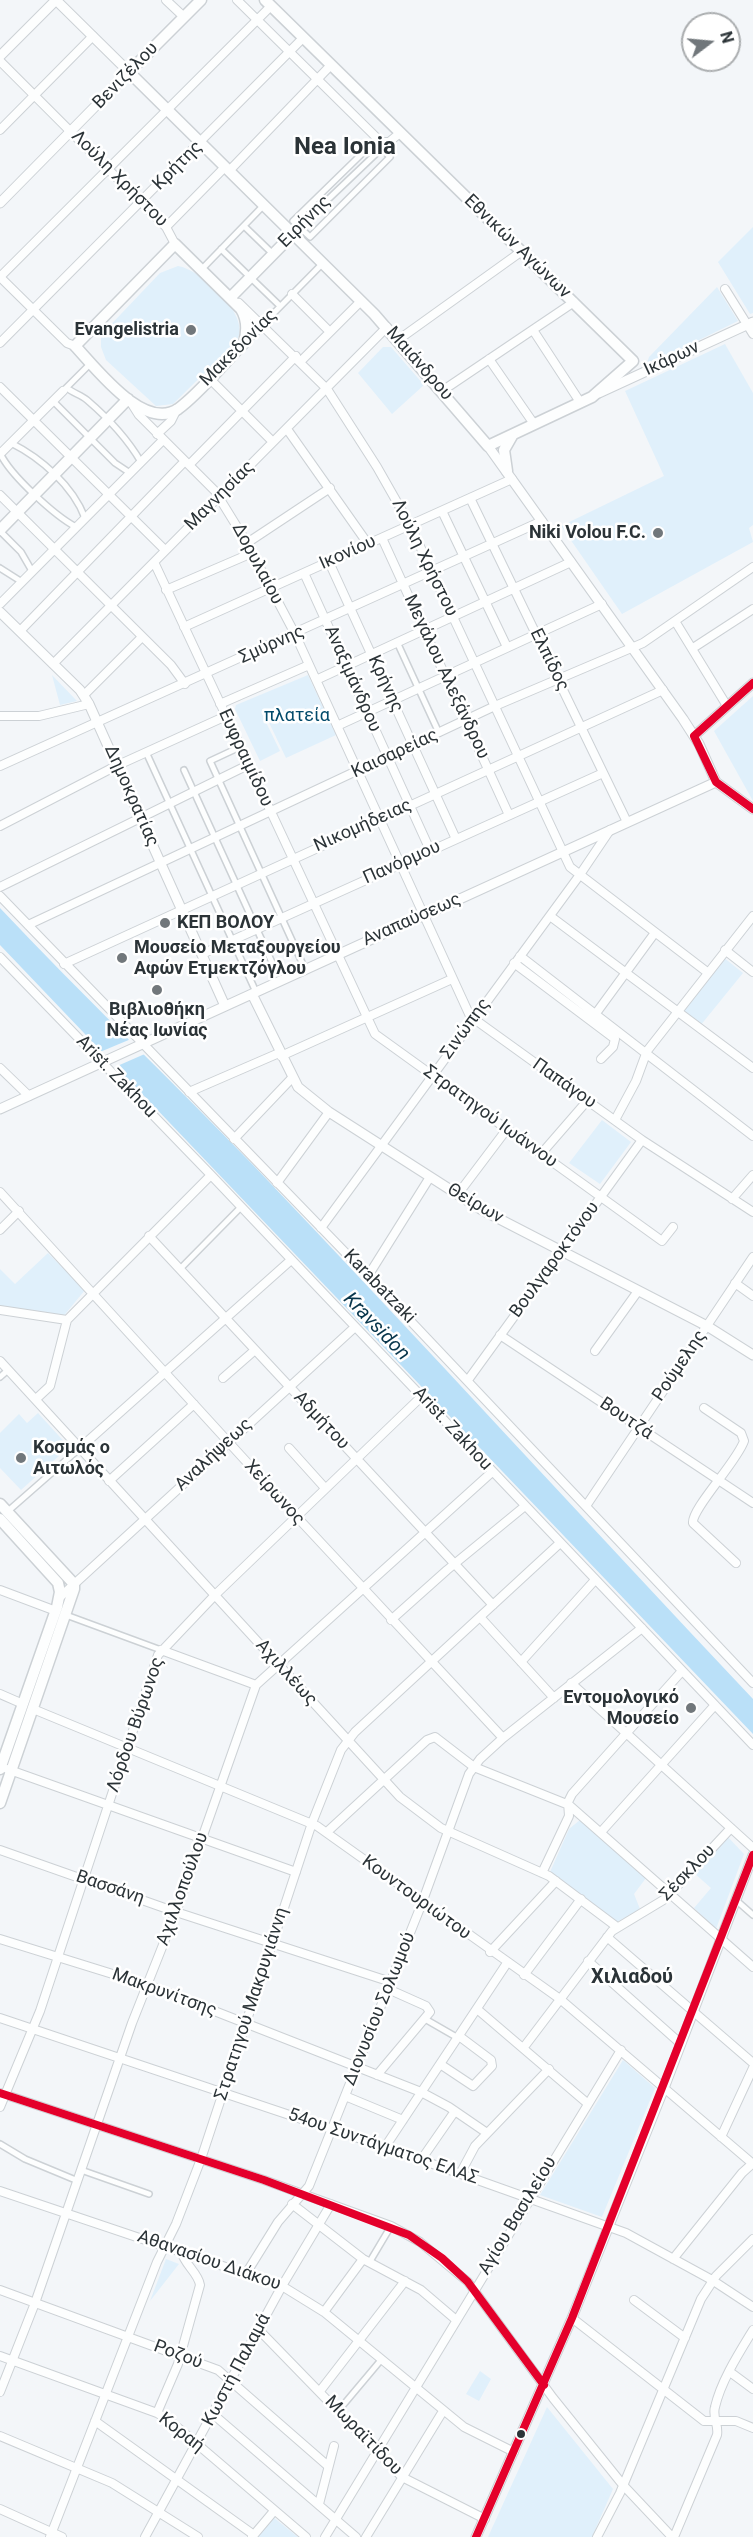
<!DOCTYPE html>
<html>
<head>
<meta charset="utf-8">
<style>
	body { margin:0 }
	#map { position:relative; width:753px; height:2537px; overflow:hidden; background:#f3f6f9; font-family:Roboto,sans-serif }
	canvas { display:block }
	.north { position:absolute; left:681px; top:12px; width:60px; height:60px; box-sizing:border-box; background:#fff; border:2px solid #aaadaf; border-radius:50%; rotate:74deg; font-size:16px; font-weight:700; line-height:24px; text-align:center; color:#2b3337 }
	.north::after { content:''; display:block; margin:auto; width:21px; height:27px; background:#71777b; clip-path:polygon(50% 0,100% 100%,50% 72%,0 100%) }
</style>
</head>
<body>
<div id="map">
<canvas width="753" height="2537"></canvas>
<div class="north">N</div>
</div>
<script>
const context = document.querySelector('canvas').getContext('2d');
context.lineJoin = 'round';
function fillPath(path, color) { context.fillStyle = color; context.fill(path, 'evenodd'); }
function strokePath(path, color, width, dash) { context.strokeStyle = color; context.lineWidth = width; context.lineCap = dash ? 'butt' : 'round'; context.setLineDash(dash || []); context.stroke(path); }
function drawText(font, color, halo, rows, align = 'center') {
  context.font = font + ' Roboto,sans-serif'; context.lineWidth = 5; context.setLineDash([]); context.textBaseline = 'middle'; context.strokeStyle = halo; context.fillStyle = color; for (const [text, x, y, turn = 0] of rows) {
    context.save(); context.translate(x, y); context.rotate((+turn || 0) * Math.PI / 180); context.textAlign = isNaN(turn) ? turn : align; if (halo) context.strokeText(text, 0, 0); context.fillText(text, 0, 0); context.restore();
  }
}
const green = new Path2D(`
	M753,227V313L750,314L718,262Z
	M178,266C200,269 256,318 235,343L173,404L156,406L106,360L101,347V335L160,273Z
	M717,287L738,321L652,363H647L649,357Z
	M725,344L753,393V525L749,528L753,542L622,614L561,526L664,476L625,391Z
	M383,347H391L424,385L392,414L358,373Z
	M52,675L77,701L60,705Z
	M308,675L336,735L286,758L263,710L261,712L280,751L260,761L235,709L236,705Z
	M753,696V801L714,731Z
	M723,957L743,973L700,1026L681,1011Z
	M602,1120L631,1142L600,1184L569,1163Z
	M48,1253L85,1290L62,1318L0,1308V1269L15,1284Z
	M38,1413L69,1447L21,1490L0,1468V1433L19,1414L27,1423Z
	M580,1820L646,1878L634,1894L640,1909L617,1922L550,1872L569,1829Z
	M727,1836L744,1854L716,1929L694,1908L711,1888L694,1873Z
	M623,2060L655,2088L602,2217L540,2195Z
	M166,2259L179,2264L150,2301Z
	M480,2371L491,2379L479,2401L466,2394Z
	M547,2407L613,2489L592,2537H488Z
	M273,2517L298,2537H258Z`);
const water = new Path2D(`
	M0,908C83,996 170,1079 254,1166C422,1342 586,1522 753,1699V1734L0,945Z`);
const pier = new Path2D(`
	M131,1039L147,1053L115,1067L100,1052Z`);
const pedestrian = new Path2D(`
	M375,141L390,157L310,237L293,221Z
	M244,226L273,254
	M298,228L382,148
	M221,249L280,306
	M201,270L264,205
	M263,324L323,263
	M67,388C73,393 81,395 87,400C108,418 127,438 141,462
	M64,390L91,363
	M53,401L115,463L130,473
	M11,443C41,458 73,486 85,518
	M0,453C10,475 55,516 76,527
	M0,531L21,552L32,571
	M0,568L22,582
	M397,642L439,733
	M240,747L210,761L305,969
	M146,752L256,992
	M184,770L275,969
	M180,1269L241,1207
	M0,1377L8,1370
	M7,1512L80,1448
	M66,1615L161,1650
	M737,1901L753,1915
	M425,2019L458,2038
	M0,2144L25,2159L78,2181
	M81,2170L149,2194
	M369,2263L391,2226
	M339,2410L381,2360`);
const minor = new Path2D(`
	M166,0L184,17
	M237,0L381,142H389L400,133
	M0,61L166,227L175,244
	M0,130L93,36
	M229,171L331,65
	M166,227L225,167
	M0,277L271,6
	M0,277L67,343L75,346
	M725,289L753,334
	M292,294L330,332
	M239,303L327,389L377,467L410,525L570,867L707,972
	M533,330L580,402
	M398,340L522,251
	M245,342L263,324
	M0,343L303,38
	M489,359L534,424
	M301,361L361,301
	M209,378L273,442
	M0,387L165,550
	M442,391L574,302
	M132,404L139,415L215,491L247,543L295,634L470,1016L642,1140L753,1212
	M287,429L368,544
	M157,434L171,421L177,409
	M0,454L63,391
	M189,465L296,356
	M0,495L171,665L185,684
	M470,498L627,822
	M442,511L507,647
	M382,538L509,815
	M247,543L330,488
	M154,562L375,1034L662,1241L673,1227
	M329,562L456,839
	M304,573L430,850
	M166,590L252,553
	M0,604L163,440
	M675,621L727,706
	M184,627L512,479
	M20,631L185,461
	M693,648L753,609
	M53,664L387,327
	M316,680L571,562
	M84,695L142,637
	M220,704L309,665
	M0,716H39L89,704
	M337,726L602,604
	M0,766L542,521
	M0,826L116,766L226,716
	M0,887L248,765
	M0,896L368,1276L753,1683
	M550,916L753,1068
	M28,925L495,706L643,643L753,567
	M725,950L753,972
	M202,954L603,773
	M520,956L753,1136
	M0,957L211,1175L753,1745
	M514,963L615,1039L613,1047L601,1059
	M64,964L663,690
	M594,1016L654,934
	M281,1056L452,979
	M0,1068L29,1096
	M189,1092L279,1053
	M615,1120L636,1081L647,1051L753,916
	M234,1139L292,1078
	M541,1154L587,1101
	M277,1183L329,1112
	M0,1192L296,1516L503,1738
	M458,1194L507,1129
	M732,1199L753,1175
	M321,1228L579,876L610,830
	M0,1230L19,1211
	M149,1236L493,1605
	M368,1276L430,1177
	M735,1283L753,1296
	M0,1310L67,1320
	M500,1335L753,1503
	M595,1351L638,1291
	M0,1361L400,1797L441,1828L549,1876L617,1927
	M223,1378L255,1350
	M468,1380L642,1140
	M36,1399L50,1386L67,1320L211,1175
	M704,1408L741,1433L744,1441C737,1462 691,1509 693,1523L736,1563
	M80,1448L291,1260
	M289,1448L325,1488
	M109,1481L194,1404
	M586,1506L753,1257
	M0,1590L56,1611
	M59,1598L355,1327
	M480,1617L554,1698
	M391,1620L447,1570L525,1506
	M161,1650L256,1685
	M521,1662L595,1580
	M571,1683L753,1848
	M0,1694L23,1704
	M33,1709L317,1826L560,1999L753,2164
	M7,1769L296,1872
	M327,1832L427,1740L435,1737L474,1767L569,1805L753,1967
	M601,1832L715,1705
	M0,1850L176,1912L391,1982
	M542,1873L569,1816L568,1802L572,1794L682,1671
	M607,1937L753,2063
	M0,1939L148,1985L421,2092L449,2107L487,2133
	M490,1952L556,1881
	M588,1961L681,2044
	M524,1975L581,1899
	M477,2009L587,2103
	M0,2018L385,2147L626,2233L712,2280L753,2307
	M524,2047L612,1931L665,1899L731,1828
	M440,2064L473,2086L492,2066L491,2060L459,2036
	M377,2075L430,2012L426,2006L388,1989
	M0,2093L264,2180L391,2226L420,2242L468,2282L553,2398L623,2485L672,2537
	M345,2096L403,2120
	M0,2107L40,2011L158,1655L215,1595L421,1397
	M721,2137L753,2068
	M385,2147L507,1963
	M421,2160L455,2111
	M460,2174L475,2146L549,2069
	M0,2191L282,2286L324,2312L464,2427L514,2452
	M292,2204L363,2259L421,2290L455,2319
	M673,2259L742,2173L753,2163
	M247,2272L278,2222L309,2186L422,1903L469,1774L480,1759L503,1738L642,1628
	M0,2290L218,2370L328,2466
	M634,2300L685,2338
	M324,2312L363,2259
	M572,2318L704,2421H736L753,2428
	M259,2330L402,2477L485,2519
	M0,2356L157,2413L169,2420L306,2537
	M730,2372L753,2389
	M320,2391L405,2281
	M0,2392L35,2303L132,2023L176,1912L256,1685L492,1472
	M157,2413L178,2364L200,2285C198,2272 184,2265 181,2250
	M214,2415L356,2537
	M95,2421L254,2535
	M0,2436L112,2483L198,2537
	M319,2504L334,2446
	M0,2509L62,2537
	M50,2537L157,2262L176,2224L201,2159L312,1823L341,1750L355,1732L560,1543
	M145,2537L282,2286L331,2204
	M252,2537L274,2511
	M325,2537L621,2050
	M366,2537L443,2411
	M597,2537L620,2493L701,2299L716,2276L753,2239
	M674,2537L717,2435C719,2425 712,2417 715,2407C721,2381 739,2353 753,2330`);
const tertiary = new Path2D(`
	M0,56L56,0
	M0,203L129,72L56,0
	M599,393L753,322
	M488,446L683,719L699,744L716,782L753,809
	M0,612L80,690L89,704L225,1006
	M694,736L753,683
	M252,994L298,1087L329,1112L482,1210L707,1326L753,1355
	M0,1109L716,782
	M476,2537L572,2318L664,2088L753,1855`);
const secondary = new Path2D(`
	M201,0L129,72L374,314L488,446L592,397L633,361L265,0
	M175,244L241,309C248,320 247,332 244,343C224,363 199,394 178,409C144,432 96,368 75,346Z
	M230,298L293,234
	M507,471L504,450L512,436
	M0,530L128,399
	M0,1504L74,1584V1589L0,1803
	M0,1519L58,1583L60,1592L57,1607L0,1769`);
const bus1 = new Path2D(`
	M753,683L694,736L716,782L753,809
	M0,2093L264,2180L409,2235L442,2258L468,2282L544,2385
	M476,2537L572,2318L753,1855`);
const markers = [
	[191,330,6,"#71777b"],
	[658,533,6,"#71777b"],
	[165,923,6,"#71777b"],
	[122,958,6,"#71777b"],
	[157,990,6,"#71777b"],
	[21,1458,6,"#71777b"],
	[691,1708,6,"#71777b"],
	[521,2434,5,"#2b3337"]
];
const streetNames = [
	["Βενιζέλου",126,76,-46],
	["Κρήτης",178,166,-45],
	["Λούλη Χρήστου",119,179,45],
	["Ειρήνης",305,222,-45],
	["Εθνικών Αγώνων",517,247,44],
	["Μακεδονίας",239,348,-45],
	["Ικάρων",672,359,-25],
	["Μαιάνδρου",419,364,49],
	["Μαγνησίας",220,496,-45],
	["Ικονίου",348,553,-24],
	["Λούλη Χρήστου",424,558,64],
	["Δορυλαίου",257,564,62],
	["Σμύρνης",272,645,-24],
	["Ελπίδος",549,660,64],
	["Μεγάλου Αλεξάνδρου",446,677,65],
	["Αναξιμάνδρου",352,679,66],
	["Κρήνης",385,684,65],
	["Καισαρείας",395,754,-25],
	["Ευφραιμίδου",245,758,65],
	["Δημοκρατίας",131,796,66],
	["Νικομήδειας",363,826,-24],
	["Πανόρμου",402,863,-24],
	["Αναπαύσεως",412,920,-24],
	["Σινώπης",466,1029,-54],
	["Arist. Zakhou",116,1077,46],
	["Παπάγου",564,1084,35],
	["Στρατηγού Ιωάννου",490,1117,36],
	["Θείρων",475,1204,30],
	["Βουλγαροκτόνου",555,1260,-54],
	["Karabatzaki",379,1287,46],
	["Ρούμελης",680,1366,-56],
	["Βουτζά",626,1419,34],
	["Αδμήτου",321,1421,47],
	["Arist. Zakhou",452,1429,47],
	["Αναλήψεως",214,1455,-43],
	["Χείρωνος",274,1493,48],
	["Αχιλλέως",286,1673,48],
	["Λόρδου Βύρωνος",136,1725,-71],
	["Σέσκλου",688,1873,-46],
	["Βασσάνη",110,1888,19],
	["Αχιλλοπούλου",183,1889,-70],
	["Κουντουριώτου",416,1898,36],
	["Μακρυνίτσης",164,1993,20],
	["Στρατηγού Μακρυγιάννη",252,2004,-72],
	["Διονυσίου Σολωμού",380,2009,-68],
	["54ου Συντάγματος ΕΛΑΣ",383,2147,19],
	["Αγίου Βασιλείου",518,2216,-59],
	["Αθανασίου Διάκου",209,2261,19],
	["Ροζού",178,2355,21],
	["Κωστή Παλαμά",237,2370,-62],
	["Κοραή",181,2433,38],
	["Μωραϊτίδου",363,2436,46]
];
const poiNames = [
	["Evangelistria",179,330],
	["Niki Volou F.C.",646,533],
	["ΚΕΠ ΒΟΛΟΥ",177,923,"left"],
	["Μουσείο Μεταξουργείου",134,948,"left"],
	["Αφών Ετμεκτζόγλου",134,969,"left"],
	["Βιβλιοθήκη",157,1010,"center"],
	["Νέας Ιωνίας",157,1031,"center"],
	["Κοσμάς ο",33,1448,"left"],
	["Αιτωλός",33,1469,"left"],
	["Εντομολογικό",679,1698],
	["Mουσείο",679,1719]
];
const parkNames = [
	["πλατεία",297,716]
];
const waterNames = [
	["Kravsidon",376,1327,46]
];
const neighbourhoodNames = [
	["Χιλιαδού",632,1978]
];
const districtNames = [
	["Nea Ionia",345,148]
];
fillPath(green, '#e0f0fb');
fillPath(water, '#bae0f8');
fillPath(pier, '#f3f6f9');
strokePath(pedestrian, '#ccd1d5', 8);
strokePath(minor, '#ccd1d5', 10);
strokePath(tertiary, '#ccd1d5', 11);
strokePath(secondary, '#ccd1d5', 13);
strokePath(pedestrian, '#fdfefe', 5);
strokePath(minor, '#fdfefe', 8);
strokePath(tertiary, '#fdfefe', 9);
strokePath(secondary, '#fdfefe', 10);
strokePath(bus1, '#e4002b', 8);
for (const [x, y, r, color] of markers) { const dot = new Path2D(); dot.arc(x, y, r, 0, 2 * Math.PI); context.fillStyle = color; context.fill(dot); strokePath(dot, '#fff', 2); }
drawText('18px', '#2b3337', '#fff', streetNames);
drawText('bold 18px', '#2b3337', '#fff', poiNames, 'right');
drawText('18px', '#024a6a', '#fff', parkNames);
drawText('italic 20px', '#08364c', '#fff', waterNames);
drawText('bold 20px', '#2b3337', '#fff', neighbourhoodNames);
drawText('bold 24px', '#2b3337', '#fff', districtNames);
</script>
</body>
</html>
